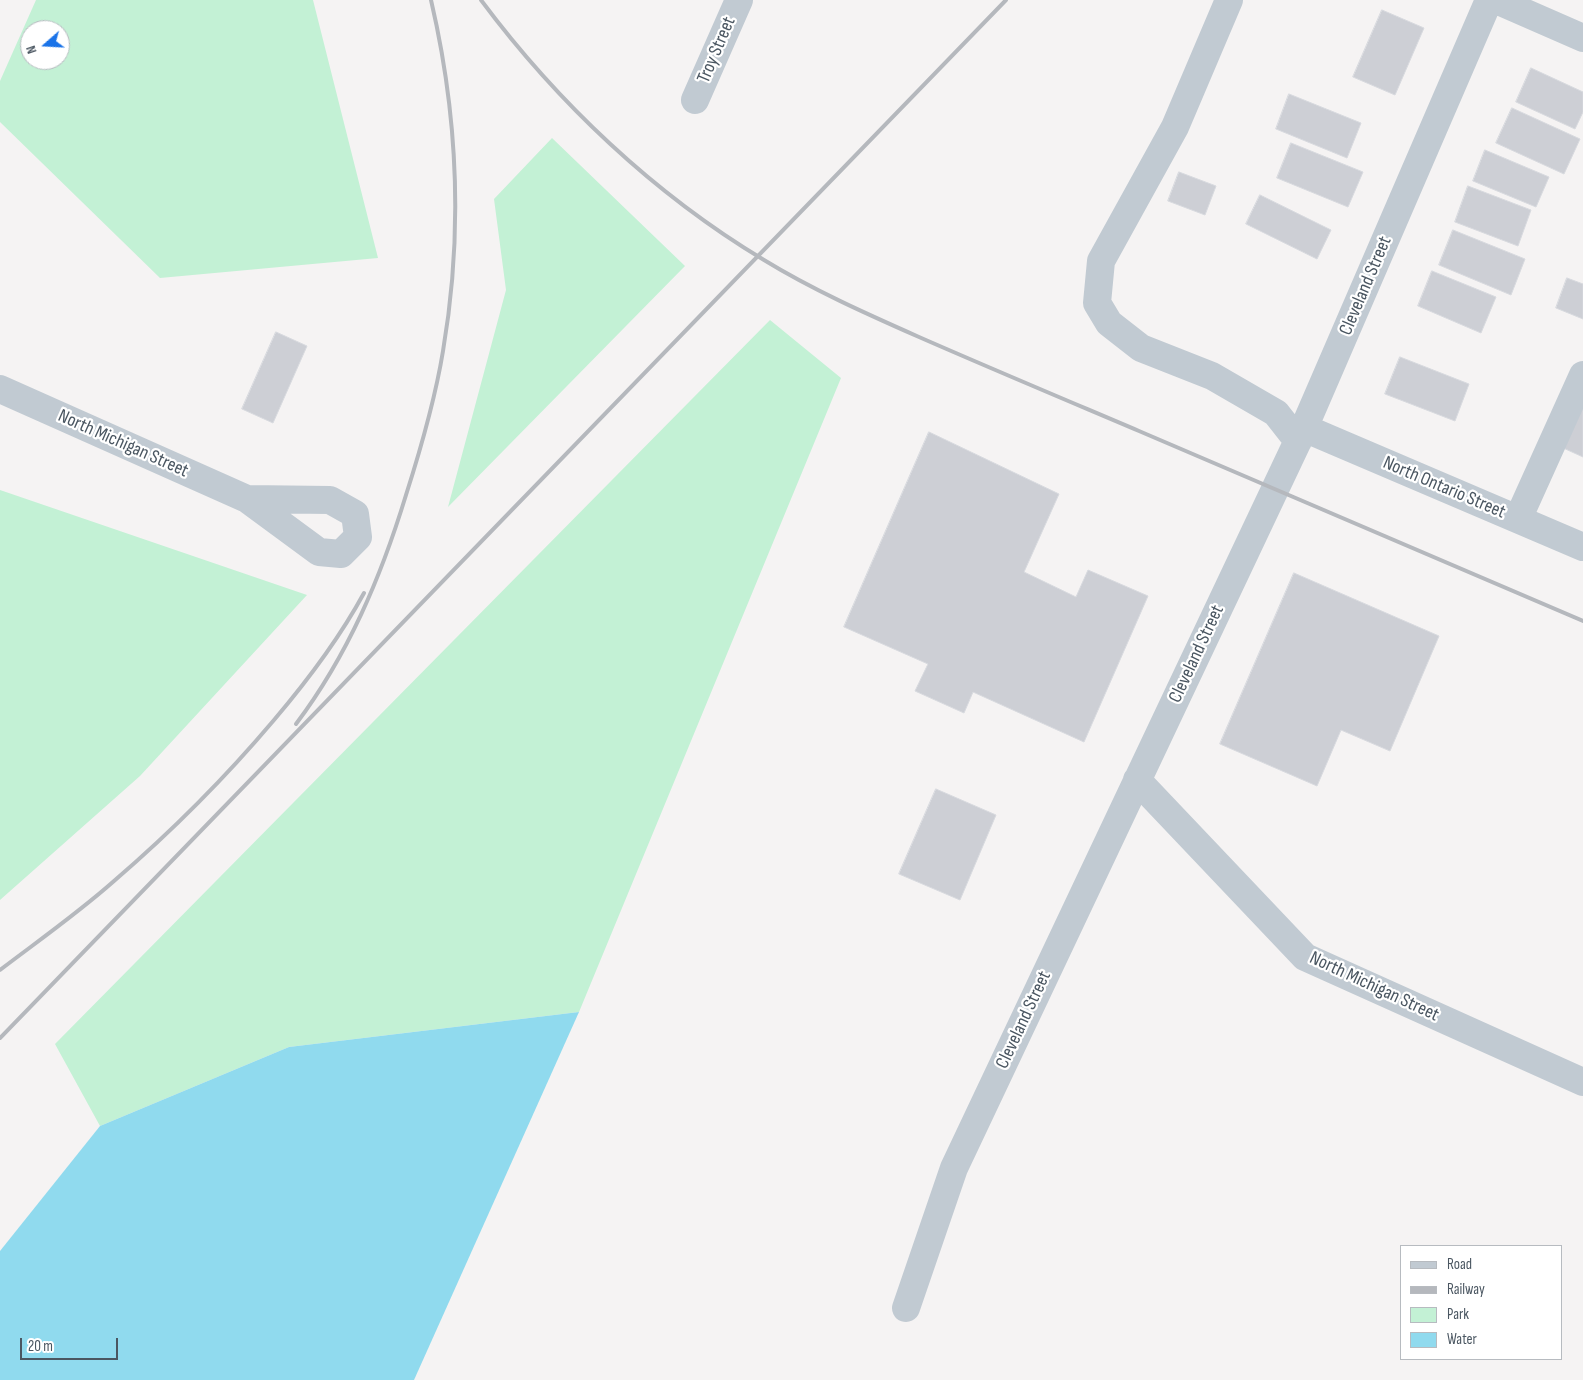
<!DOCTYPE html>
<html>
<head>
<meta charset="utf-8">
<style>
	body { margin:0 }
	#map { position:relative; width:1583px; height:1380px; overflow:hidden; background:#f5f3f3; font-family:"Sofia Sans Condensed",sans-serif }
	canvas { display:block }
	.legend { position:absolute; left:1400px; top:1245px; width:162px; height:115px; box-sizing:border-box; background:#fff; border:1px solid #b7bbc0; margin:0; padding:6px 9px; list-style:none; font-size:15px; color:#4a5661 }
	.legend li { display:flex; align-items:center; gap:10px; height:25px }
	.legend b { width:25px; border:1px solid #b7bbc0 }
	.north { position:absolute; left:20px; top:20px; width:50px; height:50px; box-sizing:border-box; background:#fff; border:1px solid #b7bbc0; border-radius:50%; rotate:251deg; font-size:14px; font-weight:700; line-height:20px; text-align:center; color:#4a5661 }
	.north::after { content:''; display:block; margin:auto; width:18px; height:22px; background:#1a73e8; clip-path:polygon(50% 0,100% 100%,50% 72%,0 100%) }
	.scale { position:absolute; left:20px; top:1338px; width:98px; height:22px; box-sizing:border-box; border:2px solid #4a5661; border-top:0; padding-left:6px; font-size:15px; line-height:18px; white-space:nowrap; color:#4a5661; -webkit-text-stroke:4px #fff; paint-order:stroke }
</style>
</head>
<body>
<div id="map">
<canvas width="1583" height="1380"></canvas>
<ul class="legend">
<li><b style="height:6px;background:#c1cad2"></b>Road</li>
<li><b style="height:6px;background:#b5b8bd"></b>Railway</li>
<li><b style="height:14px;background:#c3f1d5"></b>Park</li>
<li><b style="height:14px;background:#90daee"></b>Water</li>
</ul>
<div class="north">N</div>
<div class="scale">20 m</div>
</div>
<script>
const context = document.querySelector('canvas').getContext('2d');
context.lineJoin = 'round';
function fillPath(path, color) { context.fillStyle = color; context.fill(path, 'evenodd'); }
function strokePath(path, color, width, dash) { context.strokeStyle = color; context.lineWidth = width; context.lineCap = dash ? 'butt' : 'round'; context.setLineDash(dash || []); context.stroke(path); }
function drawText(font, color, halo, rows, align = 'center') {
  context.font = font + ' "Sofia Sans Condensed",sans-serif'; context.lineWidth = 4.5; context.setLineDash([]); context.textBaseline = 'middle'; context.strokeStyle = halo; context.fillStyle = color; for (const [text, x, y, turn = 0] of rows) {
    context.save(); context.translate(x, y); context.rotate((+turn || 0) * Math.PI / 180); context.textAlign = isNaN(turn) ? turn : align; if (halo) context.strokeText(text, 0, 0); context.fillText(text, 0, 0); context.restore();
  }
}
const green = new Path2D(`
	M36,0H313L378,258L160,278L0,122V81ZM30,30H60V60H30Z
	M552,138L685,266L448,507L506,290L494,199Z
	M770,320L841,378L579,1012L289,1047L100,1126L55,1044Z
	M0,490L307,595L140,776L0,900Z`);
const water = new Path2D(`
	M579,1012L414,1380H0V1251L100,1126L289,1047Z`);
const building = new Path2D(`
	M1382,10L1424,28L1395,95L1353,77Z
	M1531,68L1583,92V112L1575,129L1516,102Z
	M1289,94L1361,123L1347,158L1276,129Z
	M1512,108L1580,139L1564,174L1496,143Z
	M1291,143L1363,172L1348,207L1277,178Z
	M1485,150L1549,177L1536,207L1473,181Z
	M1179,172L1216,186L1205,215L1168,201Z
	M1468,186L1531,210L1518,246L1455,222Z
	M1260,195L1331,230L1317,259L1246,224Z
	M1453,230L1525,259L1511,295L1439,265Z
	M1432,271L1496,297L1481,333L1418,306Z
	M1567,278L1583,284V319L1556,308Z
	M276,332L307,346L273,423L242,409Z
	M1400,357L1469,384L1455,421L1385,394Z
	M1583,399V457L1561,447Z
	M929,432L1059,494L1024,572L1076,597L1088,570L1148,596L1084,742L973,692L964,713L915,691L928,664L844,627Z
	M1294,573L1439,636L1390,751L1341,730L1317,786L1220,744Z
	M936,789L996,815L960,900L899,874Z`);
const minor = new Path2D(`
	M1229,0L1175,127L1101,261L1097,303L1109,323L1141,348L1212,376L1276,413L1298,441
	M1496,0L1583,38
	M695,100L739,0
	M0,389L247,499L319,552L341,554L358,537L355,514L330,500L247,499
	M1304,428L1583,547
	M1518,519L1583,375
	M1137,780L1305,957L1583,1082
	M906,1308L954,1168L1304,428L1489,0`);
const rail = new Path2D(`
	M481,0C557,102 654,194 764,260C813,290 867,314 919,337C992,369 1066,400 1139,431C1287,493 1435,557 1583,621
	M296,724C348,655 381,577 406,495C421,448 435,400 443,351C463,234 458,116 431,0
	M0,970C38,941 78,913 114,881C171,832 225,778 274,720C308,680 339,639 364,593
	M0,1038L1006,0`);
const streetNames = [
	["Troy Street",717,50,-67],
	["Cleveland Street",1366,286,-67],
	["North Michigan Street",123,444,24],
	["North Ontario Street",1444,488,23],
	["Cleveland Street",1197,654,-65],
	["North Michigan Street",1374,987,25],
	["Cleveland Street",1024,1020,-65]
];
fillPath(green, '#c3f1d5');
fillPath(water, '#90daee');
fillPath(building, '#cdcfd5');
strokePath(building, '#d7d9de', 1);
strokePath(minor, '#c1cad2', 28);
strokePath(rail, '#b5b8bd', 4);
drawText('19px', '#4a5661', '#fff', streetNames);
</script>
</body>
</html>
